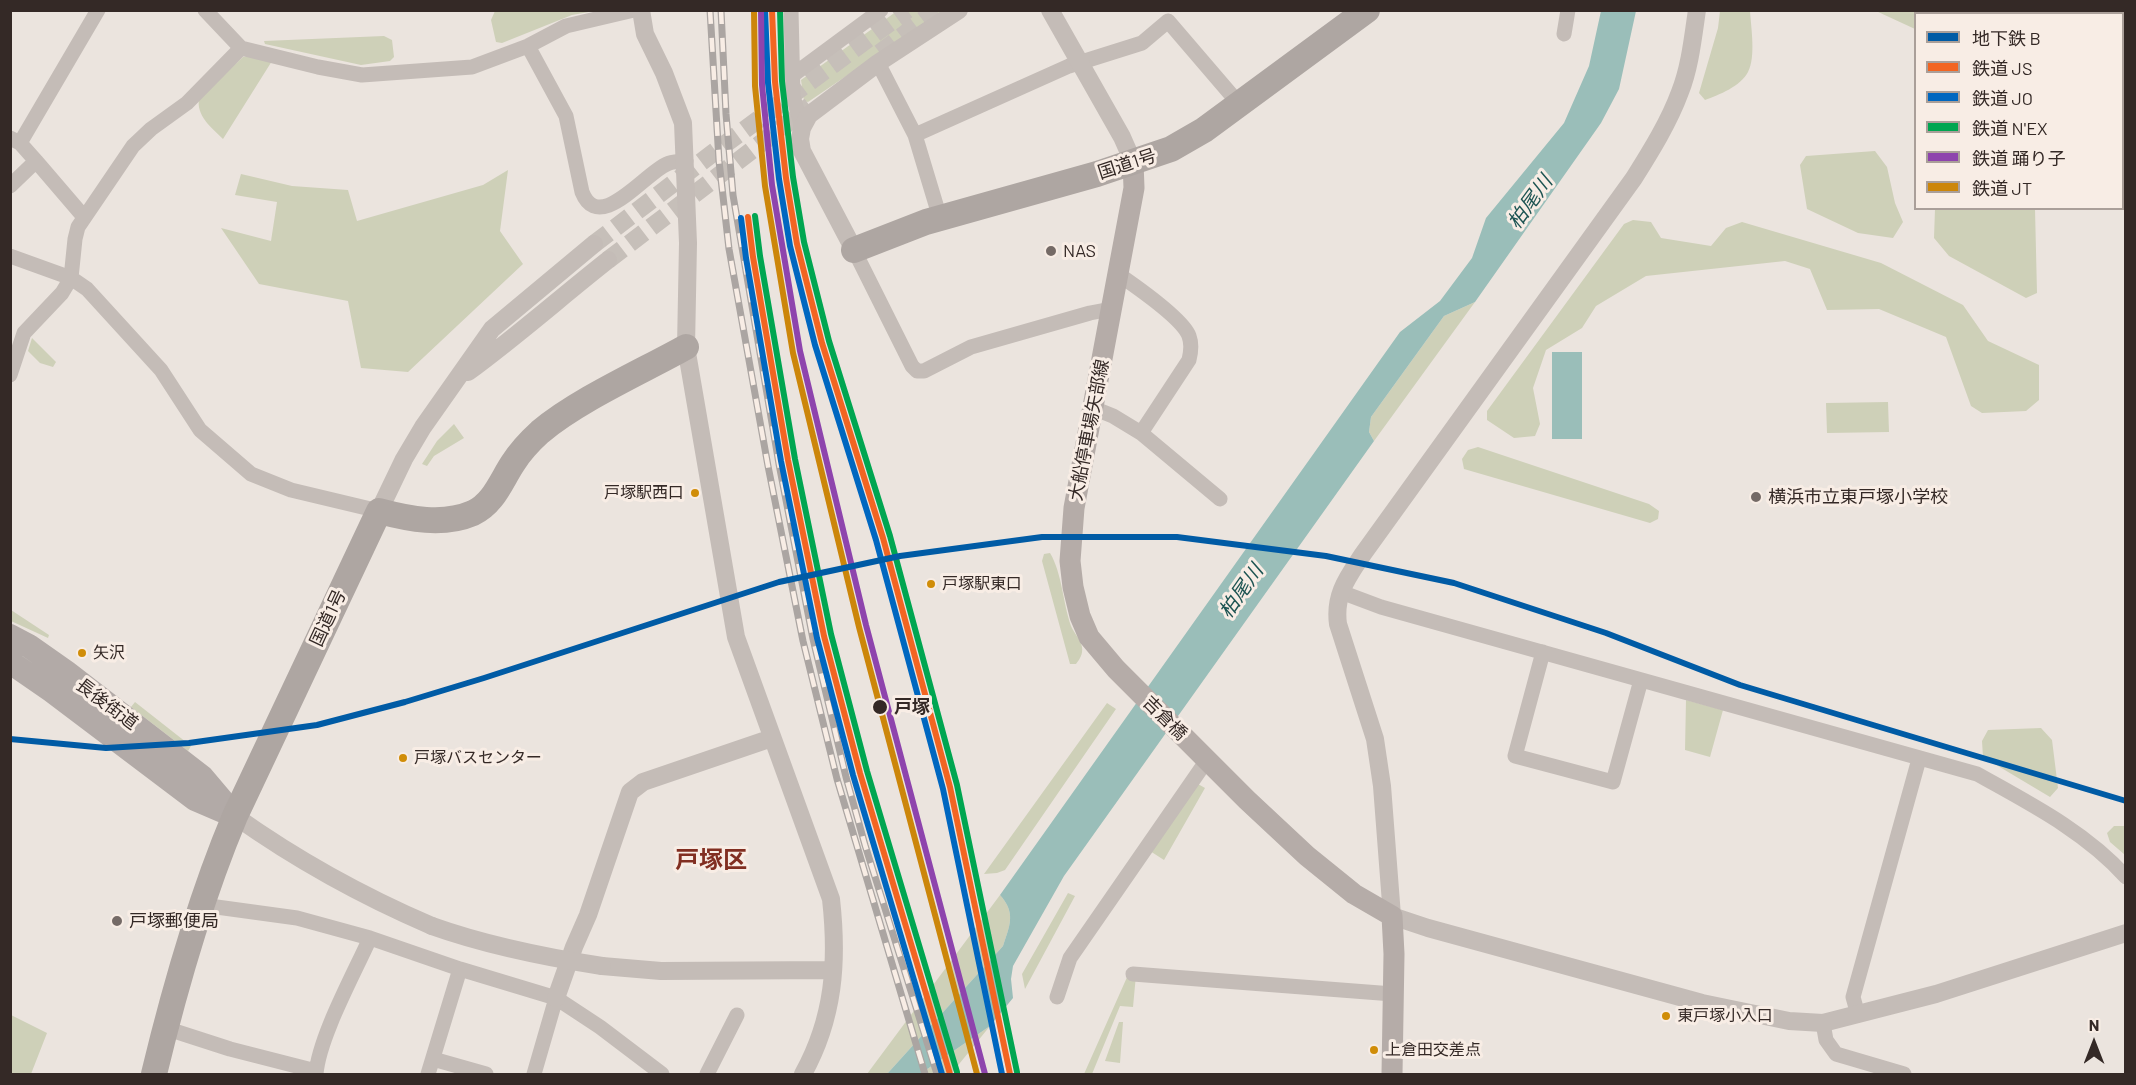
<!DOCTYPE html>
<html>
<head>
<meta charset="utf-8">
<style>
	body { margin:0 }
	#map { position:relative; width:2136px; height:1085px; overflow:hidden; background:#ebe4de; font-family:Barlow,"Noto Sans JP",sans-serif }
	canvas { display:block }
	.frame { position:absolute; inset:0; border:12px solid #342926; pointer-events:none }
	.legend { position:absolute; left:1914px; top:12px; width:210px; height:198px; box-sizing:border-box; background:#f8ede5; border:2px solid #aa9f99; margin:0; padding:8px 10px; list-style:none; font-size:18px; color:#342926 }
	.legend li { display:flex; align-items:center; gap:12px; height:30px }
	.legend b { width:30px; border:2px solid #aa9f99 }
	.north { position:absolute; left:2064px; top:1013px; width:60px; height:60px; -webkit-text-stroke:4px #f8ede5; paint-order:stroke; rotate:0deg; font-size:16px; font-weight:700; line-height:24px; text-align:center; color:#342926 }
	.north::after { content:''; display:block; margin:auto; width:21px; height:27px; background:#342926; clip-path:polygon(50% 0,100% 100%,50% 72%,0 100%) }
</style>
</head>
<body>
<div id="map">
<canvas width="2136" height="1085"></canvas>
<div class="frame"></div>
<ul class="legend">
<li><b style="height:8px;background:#005ba5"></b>地下鉄 B</li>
<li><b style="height:8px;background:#f26522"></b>鉄道 JS</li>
<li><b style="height:8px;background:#0067c0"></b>鉄道 JO</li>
<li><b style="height:8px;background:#00a651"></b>鉄道 N'EX</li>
<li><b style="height:8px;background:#8e44ad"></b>鉄道 踊り子</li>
<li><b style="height:8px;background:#cc860a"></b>鉄道 JT</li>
</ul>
<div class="north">N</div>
</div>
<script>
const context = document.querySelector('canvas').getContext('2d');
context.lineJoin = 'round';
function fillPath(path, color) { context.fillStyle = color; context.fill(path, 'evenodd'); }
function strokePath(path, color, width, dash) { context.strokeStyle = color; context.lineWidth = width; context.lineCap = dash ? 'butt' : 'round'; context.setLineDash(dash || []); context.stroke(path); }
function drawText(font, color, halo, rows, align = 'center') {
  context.font = font + ' Barlow,"Noto Sans JP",sans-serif'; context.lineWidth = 6; context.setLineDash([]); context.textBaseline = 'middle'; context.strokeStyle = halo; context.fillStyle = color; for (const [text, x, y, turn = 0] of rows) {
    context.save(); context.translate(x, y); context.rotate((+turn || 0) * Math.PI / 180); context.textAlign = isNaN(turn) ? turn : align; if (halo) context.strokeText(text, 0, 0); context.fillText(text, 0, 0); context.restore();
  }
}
const green = new Path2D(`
	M495,11V10L594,11L572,15L502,43L496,42L491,20Z
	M897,11H942L808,102L804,101L801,80Z
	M1720,11H1750C1751,27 1756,57 1748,72C1741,86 1719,95 1705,100L1699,93L1718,28Z
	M1999,11V14H1916L1915,29L1876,11Z
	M384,36L392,40L394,57L390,61L361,65L265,44L264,41Z
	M249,56L272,61L223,139C211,127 196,116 199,98L243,57Z
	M1875,151L1887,167L1895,203L1903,222L1893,238L1858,233L1807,209L1800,165L1806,156Z
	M508,170L500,231L523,264L408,372L361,368L348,301L259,284L221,228L271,241L277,202L235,195L241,174L292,186L348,190L357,221L483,185Z
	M1935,209H2035L2037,293L2026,298L1949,256L1934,238Z
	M1633,220L1651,222L1661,238L1711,246L1726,228L1742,222L1881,263L1963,305L1988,341L2039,365V400L2026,411L1982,413L1971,406L1946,337L1879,309L1827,310L1810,269L1785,261L1646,276L1596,306L1582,328L1546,350L1533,388L1540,424L1535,436L1514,438L1487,420V411L1624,224Z
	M1475,302L1374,441L1369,432L1371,417L1444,316Z
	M32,338L56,362L53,367L40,363L28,351Z
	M1888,402L1889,432L1827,433L1826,403Z
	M454,424L464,438L434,456L427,466L422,464L437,441Z
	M1478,447L1649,504L1659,511L1658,519L1650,523L1464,469L1462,459L1468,450Z
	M1050,553C1062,573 1063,603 1071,626C1074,633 1081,640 1082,647C1083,654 1080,659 1076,664H1070L1042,561L1044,554Z
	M11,610L49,635L48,638L11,621Z
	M1686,700L1723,710L1710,757L1685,750Z
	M135,702L191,746L188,751L131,707Z
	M1107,703L1116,709L1005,870L997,873L984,874Z
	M2041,728L2052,740L2058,788L2050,797L1983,757L1982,741L1988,730Z
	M1198,784L1205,788L1164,860L1150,851Z
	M2114,826H2125V855L2110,842L2107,833Z
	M1068,893L1075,896L1025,989L1022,974Z
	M1000,895C1016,913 1010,925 1003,946L887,1074H867Z
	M1128,975H1136L1133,1007L1120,1006L1092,1074H1084Z
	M11,1015L47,1033L31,1074H11Z
	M1119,1022H1123L1120,1063L1105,1061Z
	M990,1026L951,1074H920Z`);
const water = new Path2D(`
	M1601,11H1636L1619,89L1601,123L1475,302L1444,316L1371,417L1369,432L1374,441L1064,876L1013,966L1011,979L1013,998L990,1026L920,1074H887L1003,946C1010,925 1016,913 1000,895L1400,332L1440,301L1472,258L1486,218L1564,123L1589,66Z
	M1552,352H1582V439H1552Z`);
const tertiaryTunnel = new Path2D(`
	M880,53L936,10
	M594,244L713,153L907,10
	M608,260L810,106`);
const minor = new Path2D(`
	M205,10L241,48
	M791,10L793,96L802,128
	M1564,34L1568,10
	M528,46L566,116L582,192C599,235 645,173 667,164C672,161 680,162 686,161
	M878,63L915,135
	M793,75L881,10
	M10,138L20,143L36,161L10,186
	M20,143L98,10
	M36,161L84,217
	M940,218L915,135L1069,66L1142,43L1168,21L1240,105
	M854,250L912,366L917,371H924L971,347L1090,313L1111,309
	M10,256L71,278L87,289L161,370L200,430L251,474L291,490L379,511
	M1118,274C1134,285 1183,319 1189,336C1192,344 1191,352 1189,360L1141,433
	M10,375L24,333L62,293L71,278L75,239L78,227L133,146L151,129L187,103L241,48L318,67L362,75L472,67L528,46L566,26L634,10
	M1093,408L1113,416L1141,433L1220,499
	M1341,592L1381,607L1977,774C2029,803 2086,832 2126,877
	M1543,652L1515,756L1613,782L1641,680
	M202,905L297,918L370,938L460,969L556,998L600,1027L662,1074
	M1133,974L1393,994
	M1057,997L1070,958L1207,760
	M1858,1015L1853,997L1919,759
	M1823,1023L1826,1040L1836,1054L1904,1074
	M165,1028L230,1049L316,1071
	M433,1059L486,1074
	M316,1074C319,1037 354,974 370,938
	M428,1074L460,969
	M534,1074L556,998
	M707,1074L737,1015`);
const tertiary = new Path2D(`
	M641,10L645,34L664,73L683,123L688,243L686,347L736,637L831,899C838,962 834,1018 803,1074
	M1050,10L1122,137L1133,162
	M1697,10C1693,37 1690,67 1680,92C1669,122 1651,151 1634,178L1363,554C1348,577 1334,594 1338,624L1375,739L1382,786L1392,916L1428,928L1702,1003L1789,1021L1823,1023L1936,994L2126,933
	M854,250L802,151L800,139L802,128L809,115L878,63L959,10
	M468,372C516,337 561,297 608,260
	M379,511L404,459L423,427L492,329L594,244
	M235,816C297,860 362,896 432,926
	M602,966L661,971L833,970
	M556,998L574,947L588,915L630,792L643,782L772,738`);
const secondary = new Path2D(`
	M1133,162L1134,188L1074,508L1070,561L1073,587L1080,616L1089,637L1116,669L1247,800L1307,856L1354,894L1392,916L1394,954L1392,1074`);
const primary = new Path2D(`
	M10,636L29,646L66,672L202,777L235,816
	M10,662L52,691L195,799L230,814`);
const trunk = new Path2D(`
	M854,250L926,222L1097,174L1171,149L1204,130L1367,10
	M154,1074C175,987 200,899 235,816L379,511C409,519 443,526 473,513C494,503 501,481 513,463C520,452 529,442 540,432C578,400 641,372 686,347`);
const rail = new Path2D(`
	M710,10L719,161L729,249L768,466L803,641L837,779L925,1074
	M721,10L726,114L733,195L779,464L813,639L846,777L865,845L937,1074`);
const tertiaryBridge = new Path2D(`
	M432,926C488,946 544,957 602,966`);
const rail1 = new Path2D(`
	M772,10L775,82L786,178L797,244L822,343L883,538L950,787L1010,1074
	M748,217L753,257L788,460L824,636L860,773L950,1074`);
const rail2 = new Path2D(`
	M765,10L768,83L779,179L790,246L815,345L876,540L943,789L1002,1074
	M741,218L746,258L781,461L817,638L853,775L942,1074`);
const rail3 = new Path2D(`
	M780,10L782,81L793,177L804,242L829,341L890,536L957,785L1017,1072
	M755,216L760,256L795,459L831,634L867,771L957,1072`);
const rail4 = new Path2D(`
	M761,10L762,85L772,185L800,351L866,625L985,1074`);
const rail5 = new Path2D(`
	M754,10L755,86L765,186L793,353L859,627L977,1074`);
const metro1 = new Path2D(`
	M10,739L106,748L189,743L317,725L405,702L484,678L779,582L900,556L1042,537H1177L1326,556L1454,583L1606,633L1740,685L2126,801`);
const markers = [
	[1051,251,6,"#746a66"],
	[695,493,5,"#d08d08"],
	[1756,497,6,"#746a66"],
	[931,584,5,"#d08d08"],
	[82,653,5,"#d08d08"],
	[880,707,8,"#342926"],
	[403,758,5,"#d08d08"],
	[117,921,6,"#746a66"],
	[1666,1016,5,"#d08d08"],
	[1374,1050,5,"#d08d08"]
];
const busNames = [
	["戸塚駅西口",684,493,"right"],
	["戸塚駅東口",942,584],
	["矢沢",93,653],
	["戸塚バスセンター",414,758],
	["東戸塚小入口",1677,1016],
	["上倉田交差点",1385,1050]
];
const streetNames = [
	["国道1号",1127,164,-18],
	["大船停車場矢部線",1089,430,-79],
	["国道1号",328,618,-65],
	["長後街道",107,704,37],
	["吉倉橋",1165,718,45]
];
const poiNames = [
	["NAS",1063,251],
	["横浜市立東戸塚小学校",1768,497],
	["戸塚郵便局",129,921]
];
const stopNames = [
	["戸塚",894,707]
];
const waterNames = [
	["柏尾川",1530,202,-54],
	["柏尾川",1241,591,-55]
];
const districtNames = [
	["戸塚区",711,860]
];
fillPath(green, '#ced0b8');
fillPath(water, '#9abeb9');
strokePath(tertiaryTunnel, '#c6bfb9', 18, [18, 9]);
strokePath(minor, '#c4bcb7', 15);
strokePath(tertiary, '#c4bcb7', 18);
strokePath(secondary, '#b5aca8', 21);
strokePath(primary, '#b2aaa7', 24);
strokePath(trunk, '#aea6a2', 26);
strokePath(rail, '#aba5a2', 7);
strokePath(rail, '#f8ede5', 4.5, [14]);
strokePath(tertiaryBridge, '#c4bcb7', 18);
strokePath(rail1, '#f26522', 6);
strokePath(rail2, '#0067c0', 6);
strokePath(rail3, '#00a651', 6);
strokePath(rail4, '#8e44ad', 6);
strokePath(rail5, '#cc860a', 6);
strokePath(metro1, '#005ba5', 6);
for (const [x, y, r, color] of markers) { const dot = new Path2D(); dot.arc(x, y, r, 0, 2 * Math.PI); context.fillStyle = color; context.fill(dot); strokePath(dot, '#f8ede5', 2); }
drawText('16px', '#342926', '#f8ede5', busNames, 'left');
drawText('18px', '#342926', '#f8ede5', streetNames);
drawText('18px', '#342926', '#f8ede5', poiNames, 'left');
drawText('bold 18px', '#342926', '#f8ede5', stopNames, 'left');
drawText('italic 20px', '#1d5452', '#f8ede5', waterNames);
drawText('bold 24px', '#812e21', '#f8ede5', districtNames);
</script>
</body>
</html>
